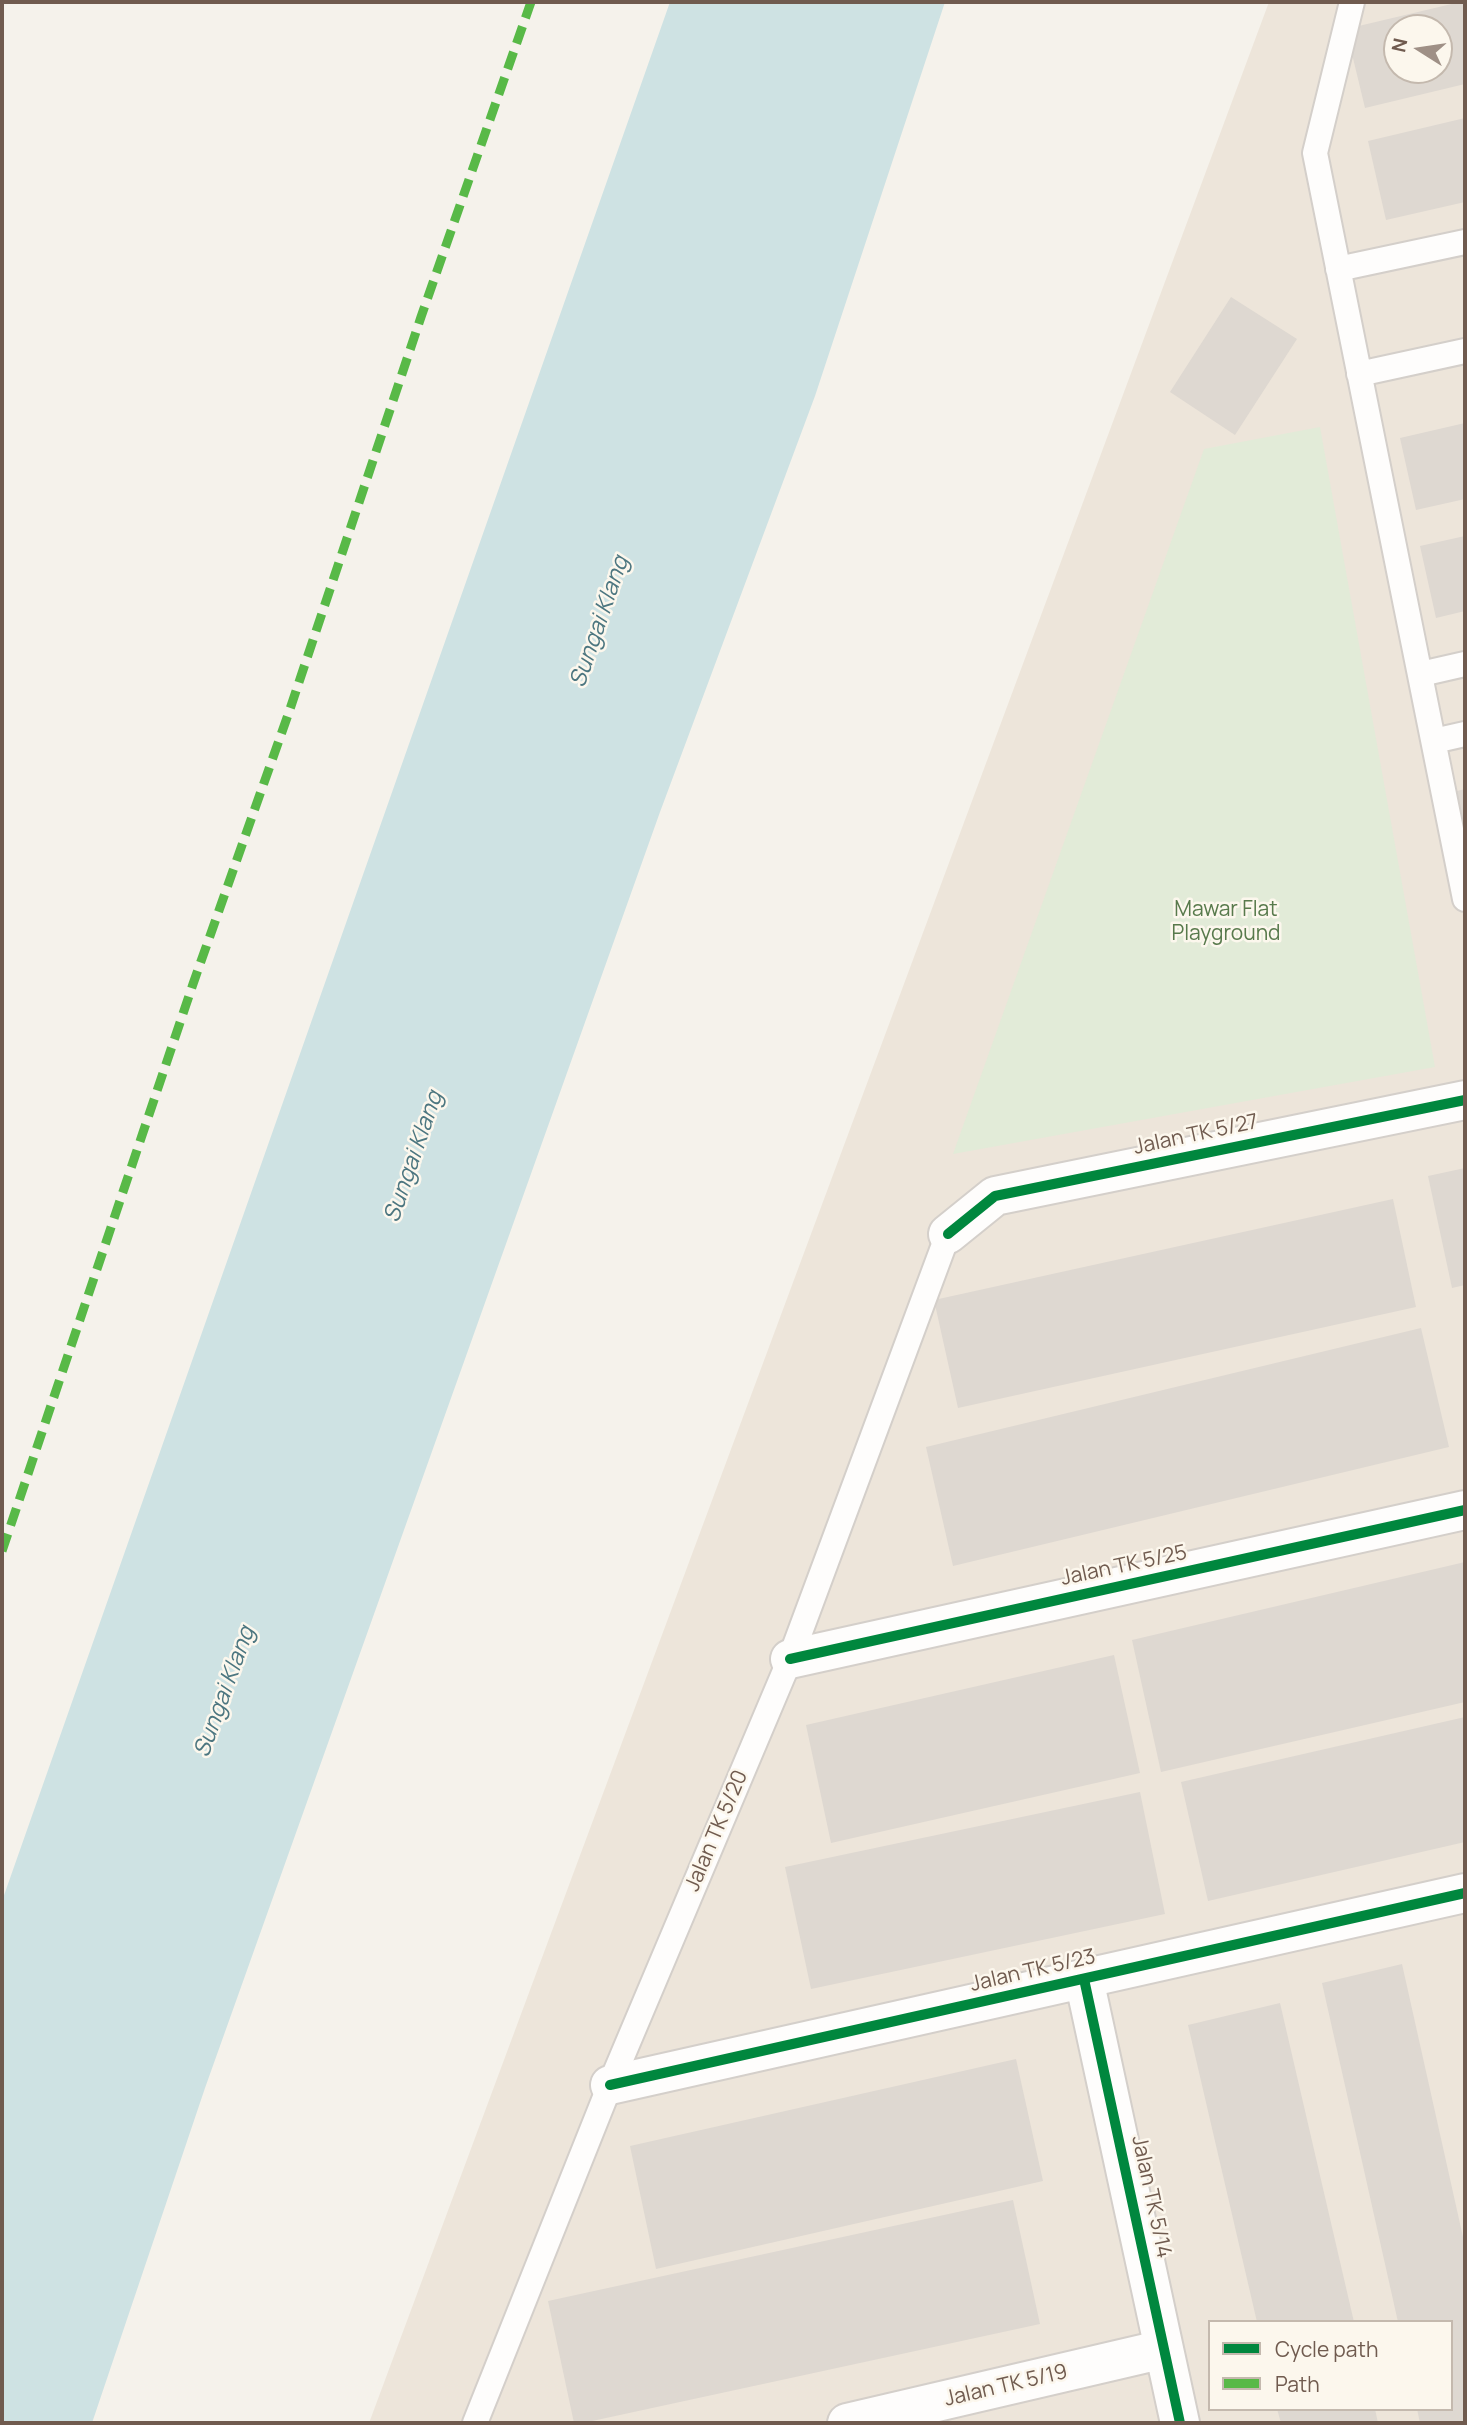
<!DOCTYPE html>
<html>
<head>
<meta charset="utf-8">
<style>
	body { margin:0 }
	#map { position:relative; width:1467px; height:2425px; overflow:hidden; background:#f5f2eb; font-family:Manrope,sans-serif }
	canvas { display:block }
	.frame { position:absolute; inset:0; border:4px solid #705b4f; pointer-events:none }
	.legend { position:absolute; left:1208px; top:2320px; width:245px; height:91px; box-sizing:border-box; background:#fcf7ed; border:2px solid #c4b9ae; margin:0; padding:9px 12px; list-style:none; font-size:21px; color:#705b4f }
	.legend li { display:flex; align-items:center; gap:14px; height:35px }
	.legend b { width:35px; border:2px solid #c4b9ae }
	.north { position:absolute; left:1383px; top:14px; width:70px; height:70px; box-sizing:border-box; background:#fcf7ed; border:2px solid #c4b9ae; border-radius:50%; rotate:282deg; font-size:19px; font-weight:700; line-height:28px; text-align:center; color:#705b4f }
	.north::after { content:''; display:block; margin:auto; width:24px; height:32px; background:#9f9086; clip-path:polygon(50% 0,100% 100%,50% 72%,0 100%) }
</style>
</head>
<body>
<div id="map">
<canvas width="1467" height="2425"></canvas>
<div class="frame"></div>
<ul class="legend">
<li><b style="height:9px;background:#00873e"></b>Cycle path</li>
<li><b style="height:9px;background:#58b947"></b>Path</li>
</ul>
<div class="north">N</div>
</div>
<script>
const context = document.querySelector('canvas').getContext('2d');
context.lineJoin = 'round';
function fillPath(path, color) { context.fillStyle = color; context.fill(path, 'evenodd'); }
function strokePath(path, color, width, dash) { context.strokeStyle = color; context.lineWidth = width; context.lineCap = dash ? 'butt' : 'round'; context.setLineDash(dash || []); context.stroke(path); }
function drawText(font, color, halo, rows, align = 'center') {
  context.font = font + ' Manrope,sans-serif'; context.lineWidth = 5; context.setLineDash([]); context.textBaseline = 'middle'; context.strokeStyle = halo; context.fillStyle = color; for (const [text, x, y, turn = 0] of rows) {
    context.save(); context.translate(x, y); context.rotate((+turn || 0) * Math.PI / 180); context.textAlign = isNaN(turn) ? turn : align; if (halo) context.strokeText(text, 0, 0); context.fillText(text, 0, 0); context.restore();
  }
}
const residential = new Path2D(`
	M1269,2H1465V2423H369ZM1397,28H1439V70H1397ZM1210,2322H1451V2409H1210Z`);
const green = new Path2D(`
	M1320,427L1435,1067L953,1154L1204,449Z`);
const water = new Path2D(`
	M670,2H945L815,396L660,812L205,2088L92,2423H2V1901Z`);
const building = new Path2D(`
	M1460,2H1465V84L1365,108L1346,29ZM1397,28H1439V70H1397Z
	M1465,118V202L1386,220L1368,141Z
	M1231,297L1297,339L1235,435L1170,392Z
	M1465,423V499L1416,510L1400,438Z
	M1465,536V611L1436,618L1420,546Z
	M1465,789V846L1453,792Z
	M1465,1168V1285L1452,1288L1428,1176Z
	M1393,1199L1416,1307L958,1408L934,1300Z
	M1421,1328L1449,1447L953,1566L926,1447Z
	M1465,1562V1702L1161,1772L1132,1640Z
	M1114,1655L1140,1773L831,1843L806,1725Z
	M1465,1717V1842L1208,1901L1181,1782Z
	M1140,1792L1165,1914L811,1989L785,1867Z
	M1402,1964L1465,2246V2423H1420L1417,2409H1451V2322H1398L1322,1983Z
	M1280,2003L1354,2322H1257L1188,2025Z
	M1016,2059L1043,2181L656,2269L630,2146Z
	M1013,2200L1040,2324L583,2423H574L548,2301Z
	M1277,2409H1375L1378,2423H1281Z`);
const service = new Path2D(`
	M1352,2L1315,153L1465,899
	M1338,269L1465,242
	M1359,374L1465,351
	M1421,674L1465,664
	M1434,741L1465,734
	M475,2423L610,2085L790,1659L948,1234`);
const minor = new Path2D(`
	M948,1234L995,1196L1465,1100
	M790,1659L1465,1510
	M1084,1979L1180,2423
	M610,2085L1465,1893
	M847,2423L1164,2349`);
const quiet = new Path2D(`
	M2,1551L193,984L289,712L421,317L531,2`);
const cycleway = new Path2D(`
	M948,1234L995,1196L1465,1100
	M790,1659L1465,1510
	M1084,1979L1180,2423
	M610,2085L1465,1893`);
const parkNames = [
	["Mawar Flat",1226,910],
	["Playground",1226,934]
];
const streetNames = [
	["Jalan TK 5/27",1196,1135,-12],
	["Jalan TK 5/25",1124,1566,-12],
	["Jalan TK 5/20",717,1831,-67],
	["Jalan TK 5/23",1033,1971,-13],
	["Jalan TK 5/14",1151,2197,78],
	["Jalan TK 5/19",1006,2386,-13]
];
const waterNames = [
	["Sungai Klang",600,622,-71],
	["Sungai Klang",414,1157,-71],
	["Sungai Klang",225,1692,-70]
];
fillPath(residential, '#ede5da');
fillPath(green, '#e2ebd8');
fillPath(water, '#cee2e3');
fillPath(building, '#ded8d1');
strokePath(service, '#d4cfca', 28);
strokePath(minor, '#d4cfca', 42);
strokePath(service, '#fefdfc', 24);
strokePath(minor, '#fefdfc', 38);
strokePath(quiet, '#58b947', 9, [18, 9]);
strokePath(cycleway, '#00873e', 10);
drawText('21px', '#587a4c', '#fcf7ed', parkNames);
drawText('21px', '#705b4f', '#fcf7ed', streetNames);
drawText('italic 23px', '#4c7680', '#fcf7ed', waterNames);
</script>
</body>
</html>
